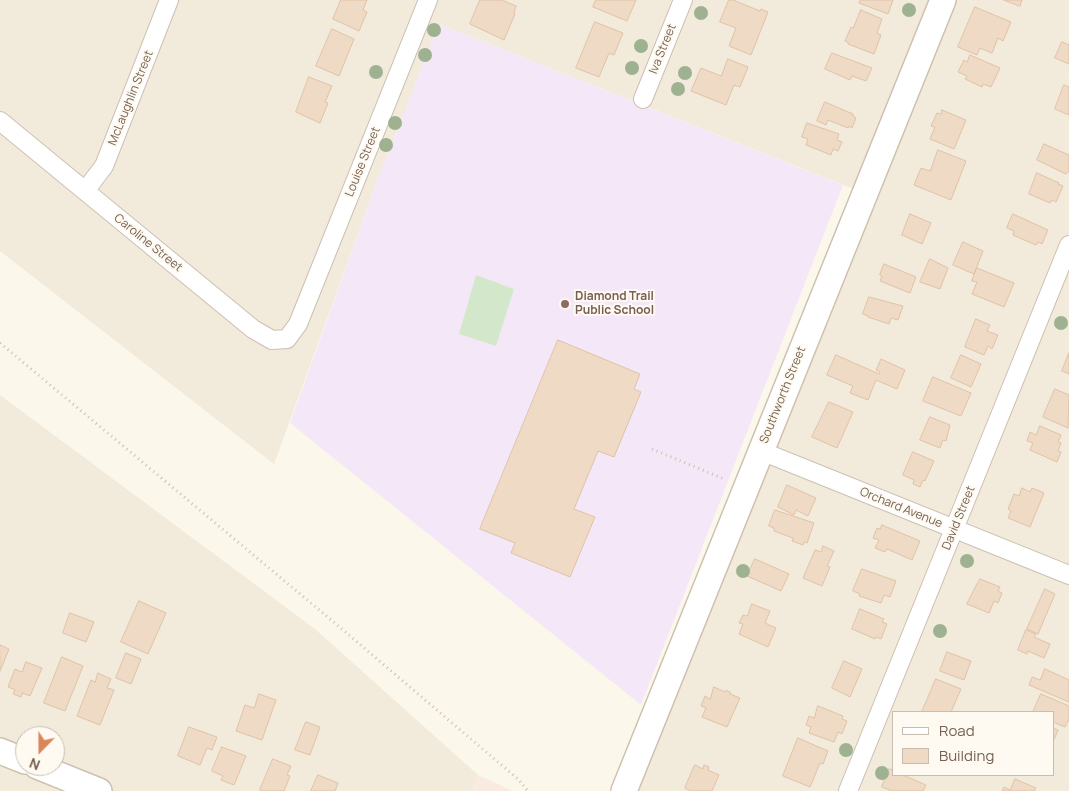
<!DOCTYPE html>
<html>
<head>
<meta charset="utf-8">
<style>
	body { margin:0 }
	#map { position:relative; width:1069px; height:791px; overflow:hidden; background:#fbf7eb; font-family:Manrope,sans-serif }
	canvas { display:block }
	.legend { position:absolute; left:892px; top:711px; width:162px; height:65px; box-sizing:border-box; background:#fefaf2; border:1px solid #c7bdb1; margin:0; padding:6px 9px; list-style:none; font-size:15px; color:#756150 }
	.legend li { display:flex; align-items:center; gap:10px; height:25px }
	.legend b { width:25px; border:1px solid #c7bdb1 }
	.north { position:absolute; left:15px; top:726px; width:50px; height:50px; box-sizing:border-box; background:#fefaf2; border:1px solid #c7bdb1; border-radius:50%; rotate:202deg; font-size:14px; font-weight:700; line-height:20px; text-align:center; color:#756150 }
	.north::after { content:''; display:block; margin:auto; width:18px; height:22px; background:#da865b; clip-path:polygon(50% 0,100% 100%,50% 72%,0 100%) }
</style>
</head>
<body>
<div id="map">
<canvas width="1069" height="791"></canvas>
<ul class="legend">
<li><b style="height:6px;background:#fff"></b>Road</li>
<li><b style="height:14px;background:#efdac5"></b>Building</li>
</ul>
<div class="north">N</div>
</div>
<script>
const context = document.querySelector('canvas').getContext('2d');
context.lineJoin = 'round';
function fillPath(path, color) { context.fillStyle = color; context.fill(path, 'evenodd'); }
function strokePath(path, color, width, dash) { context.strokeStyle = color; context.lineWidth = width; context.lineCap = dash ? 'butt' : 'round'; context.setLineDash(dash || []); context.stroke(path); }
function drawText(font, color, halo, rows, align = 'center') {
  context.font = font + ' Manrope,sans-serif'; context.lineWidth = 4; context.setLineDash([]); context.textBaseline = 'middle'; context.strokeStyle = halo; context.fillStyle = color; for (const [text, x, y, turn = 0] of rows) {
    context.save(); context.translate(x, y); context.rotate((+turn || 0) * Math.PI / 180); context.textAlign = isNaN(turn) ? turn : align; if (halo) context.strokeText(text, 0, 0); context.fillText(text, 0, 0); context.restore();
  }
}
const residential = new Path2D(`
	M0,0H1069V791H625L864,193L439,24L376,184L274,464L0,251ZM893,712H1053V775H893Z
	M0,395L315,629L478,775L472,791H0ZM25,736H55V766H25Z`);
const commercial = new Path2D(`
	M478,775L513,791H472Z`);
const education = new Path2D(`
	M439,24L843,185L641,705L290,423L376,184Z`);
const green = new Path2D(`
	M476,275L514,289L496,346L459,334Z`);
const building = new Path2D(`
	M341,0H367L363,10L367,12L359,31L333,19Z
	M480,0H502L516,6L514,13L515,14L504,40L470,24Z
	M596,0H636L627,21L593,7Z
	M729,0H733L760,11L761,9L768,12L751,55L729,46L736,28L720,22Z
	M861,0H893L888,14L859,3Z
	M1004,0H1022L1020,6Z
	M975,7L1011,22L1003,41L998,38L992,53L980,48L977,55L958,47Z
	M861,10L882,19L877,33L881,35L874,54L848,44V42L845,41L851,27L853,28Z
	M595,22L623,33L614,55L609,53L599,77L576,68Z
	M332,29L354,39L339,76L316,66Z
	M1062,42L1069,45V64L1055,58Z
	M832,53L872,68L866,81L852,76L850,80L825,69Z
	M970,55L1000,68L991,87L983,84L982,87L965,79L967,76L958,72L964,60L967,62Z
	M728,59L748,67L740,87L734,85L726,105L691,91L701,68L721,76Z
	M309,77L332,86L325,102L328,103L320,123L296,112Z
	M1064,85L1069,87V115L1055,109Z
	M825,102L853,114V116L856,118L852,128L849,126L848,128L828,120L826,125L817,121Z
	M942,110L966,120L954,149L930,139L935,127L931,126L937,113L941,114Z
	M807,123L839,134L837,140L842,142L838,151L833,149L831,155L806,145L808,139L802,137Z
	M1044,144L1069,155V171L1066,174L1037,160Z
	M938,150L966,161L951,200L914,185L921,168L930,171Z
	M1037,173L1059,183L1058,184L1063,186L1056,202L1052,200L1050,203L1029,194Z
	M910,214L931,223L922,244L902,235Z
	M1013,214L1048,230L1042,244L1038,242L1036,245L1013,235L1014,231L1007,228Z
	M963,242L983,251L974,274L953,265Z
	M930,259L948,268L940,289L920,282Z
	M884,264L916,277L910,293L880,281L882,276L880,275Z
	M977,268L1014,283L1004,307L972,294L977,282L972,281Z
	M869,297L903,306L898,320L891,318L889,324L868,317V316L863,314Z
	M976,319L990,325L987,331L998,335L992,349L988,346L984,355L965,347Z
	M558,340L640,374L634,389L641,392L614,457L598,451L574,509L595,517L570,577L511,553L515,543L480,529Z
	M1069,353V374L1062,371Z
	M836,355L879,374L880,372L876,370L881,359L905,370L897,389L876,380L868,400L850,393L853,386L827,375Z
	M961,355L981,364L971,387L951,378Z
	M933,377L971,393L961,416L923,401Z
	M1055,389L1069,395L1068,428L1043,417Z
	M829,402L853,412L837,448L812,437Z
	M930,417L950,425L946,441L943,440L940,448L920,440Z
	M1040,426L1061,435L1058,442L1061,443L1058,451L1061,452L1057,462L1030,450L1033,443L1027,441L1030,432L1036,435Z
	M913,452L934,461L925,481L923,480L920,487L913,484L914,480L903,475Z
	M787,485L816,498L808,516L796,510L794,515L778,507Z
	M1022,488L1030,492L1032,488L1044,493L1030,527L1008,518L1011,511L1008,509L1014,494L1019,496Z
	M775,510L814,523L807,543L804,542L803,545L792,541L793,538L774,531V528L769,526Z
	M882,525L920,541L912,560L887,549L885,552L875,548L879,540L873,538L877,528L880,529Z
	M823,546L834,551L827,566L830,567L822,586L803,578L815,550L821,552Z
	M755,559L789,574L781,591L747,576Z
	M862,569L896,581L890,597L884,595L881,603L859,596L860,594L853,591Z
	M980,579L1000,587L998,591L1002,593L998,603L994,601L989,613L967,604Z
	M1045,589L1055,594L1038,634L1027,629Z
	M139,601L166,613L148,654L121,642Z
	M752,604L770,611L765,623L776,628L768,647L739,634L743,624L739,623L743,615L747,616Z
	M860,609L884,619L882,622L887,624L881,639L876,637L875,639L852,629Z
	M70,613L94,622L86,642L63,633Z
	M1026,630L1036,634L1034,637L1050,644L1044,658L1028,651L1027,654L1018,650Z
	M0,645L9,649L0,671Z
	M947,652L971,661L964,680L940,671Z
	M126,653L141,659L131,684L116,678Z
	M62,657L83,666L65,711L44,703Z
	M844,661L862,669L850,697L832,688Z
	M26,662L42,668L30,696L22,693L21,697L13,694L15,690L8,687L15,669L22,672Z
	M1045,669L1069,680V702L1029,685L1032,677L1040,680Z
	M98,673L111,679L107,688L114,690L100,725L77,716L91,680L95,682Z
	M936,679L961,689L951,712H922Z
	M714,687L725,692L726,690L731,693L730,694L740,698L727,727L702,717L706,708L701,706L705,696L710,699Z
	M259,694L276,700L262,740L236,731L245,705L254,708Z
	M1041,694L1069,706V719L1065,727L1053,722V712H1033Z
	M818,706L843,716L842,719L847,721L842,734L838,732L834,742L809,733L811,727L806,725L809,716L814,718Z
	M306,722L320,727L310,755L295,750Z
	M189,727L217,737L212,750L207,748L200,765L178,756Z
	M1053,728L1058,730L1053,742Z
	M798,738L828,751L823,764L820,763L810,787L783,776Z
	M222,747L246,756L234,785L221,780L223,776L212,771Z
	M273,759L291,766L287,775L290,776L284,791H262L260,790Z
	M695,765L703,769L704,765L709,767L708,770L719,775L712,791H691L685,788Z
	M889,769L893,770V775H903L926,785L923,791H892L882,787Z
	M318,775L338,783L335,791H311Z
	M1015,779L1036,788L1034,791H1002L1004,787L1010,790Z`);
const path = new Path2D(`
	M0,343L336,624L519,780L528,791
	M652,449L724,479`);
const street = new Path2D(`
	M643,99L683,0
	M0,121L253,329L272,340L287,339L298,324L428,0
	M85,191L104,166L169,0
	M761,451L1069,575
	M848,791L1069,245`);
const secondary = new Path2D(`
	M0,751L25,761
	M37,766L99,791
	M624,791L943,0`);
const trees = [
	[909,10],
	[701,13],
	[434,30],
	[641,46],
	[425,55],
	[632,68],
	[376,72],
	[685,73],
	[678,89],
	[395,123],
	[386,145],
	[1061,323],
	[967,561],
	[743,571],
	[940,631],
	[846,750],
	[882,773]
];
const markers = [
	[565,304,5,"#8d6e63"]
];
const streetNames = [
	["Iva Street",663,49,-68],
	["McLaughlin Street",131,98,-68],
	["Louise Street",363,162,-68],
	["Caroline Street",148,243,39],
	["Southworth Street",783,395,-68],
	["Orchard Avenue",901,508,22],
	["David Street",959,518,-68]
];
const educationNames = [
	["Diamond Trail",575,297],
	["Public School",575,311]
];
fillPath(residential, '#f2eada');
fillPath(commercial, '#faebe0');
fillPath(education, '#f4e8f8');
fillPath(green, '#d3e8ca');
fillPath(building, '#efdac5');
strokePath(building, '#e0c3a7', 1);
strokePath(street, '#cdc0b2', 20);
strokePath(secondary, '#cfc1af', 28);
strokePath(path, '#d4bea8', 3, [1, 4]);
strokePath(street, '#fff', 18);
strokePath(secondary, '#fff', 25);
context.fillStyle = '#9eb291';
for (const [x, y] of trees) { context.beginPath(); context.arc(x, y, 7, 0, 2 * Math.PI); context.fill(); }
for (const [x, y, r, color] of markers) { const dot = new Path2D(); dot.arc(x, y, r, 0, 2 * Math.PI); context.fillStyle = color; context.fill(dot); strokePath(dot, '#fefaf2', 2); }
drawText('12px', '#756150', '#fefaf2', streetNames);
drawText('bold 12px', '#785e54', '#fefaf2', educationNames, 'left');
</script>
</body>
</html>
